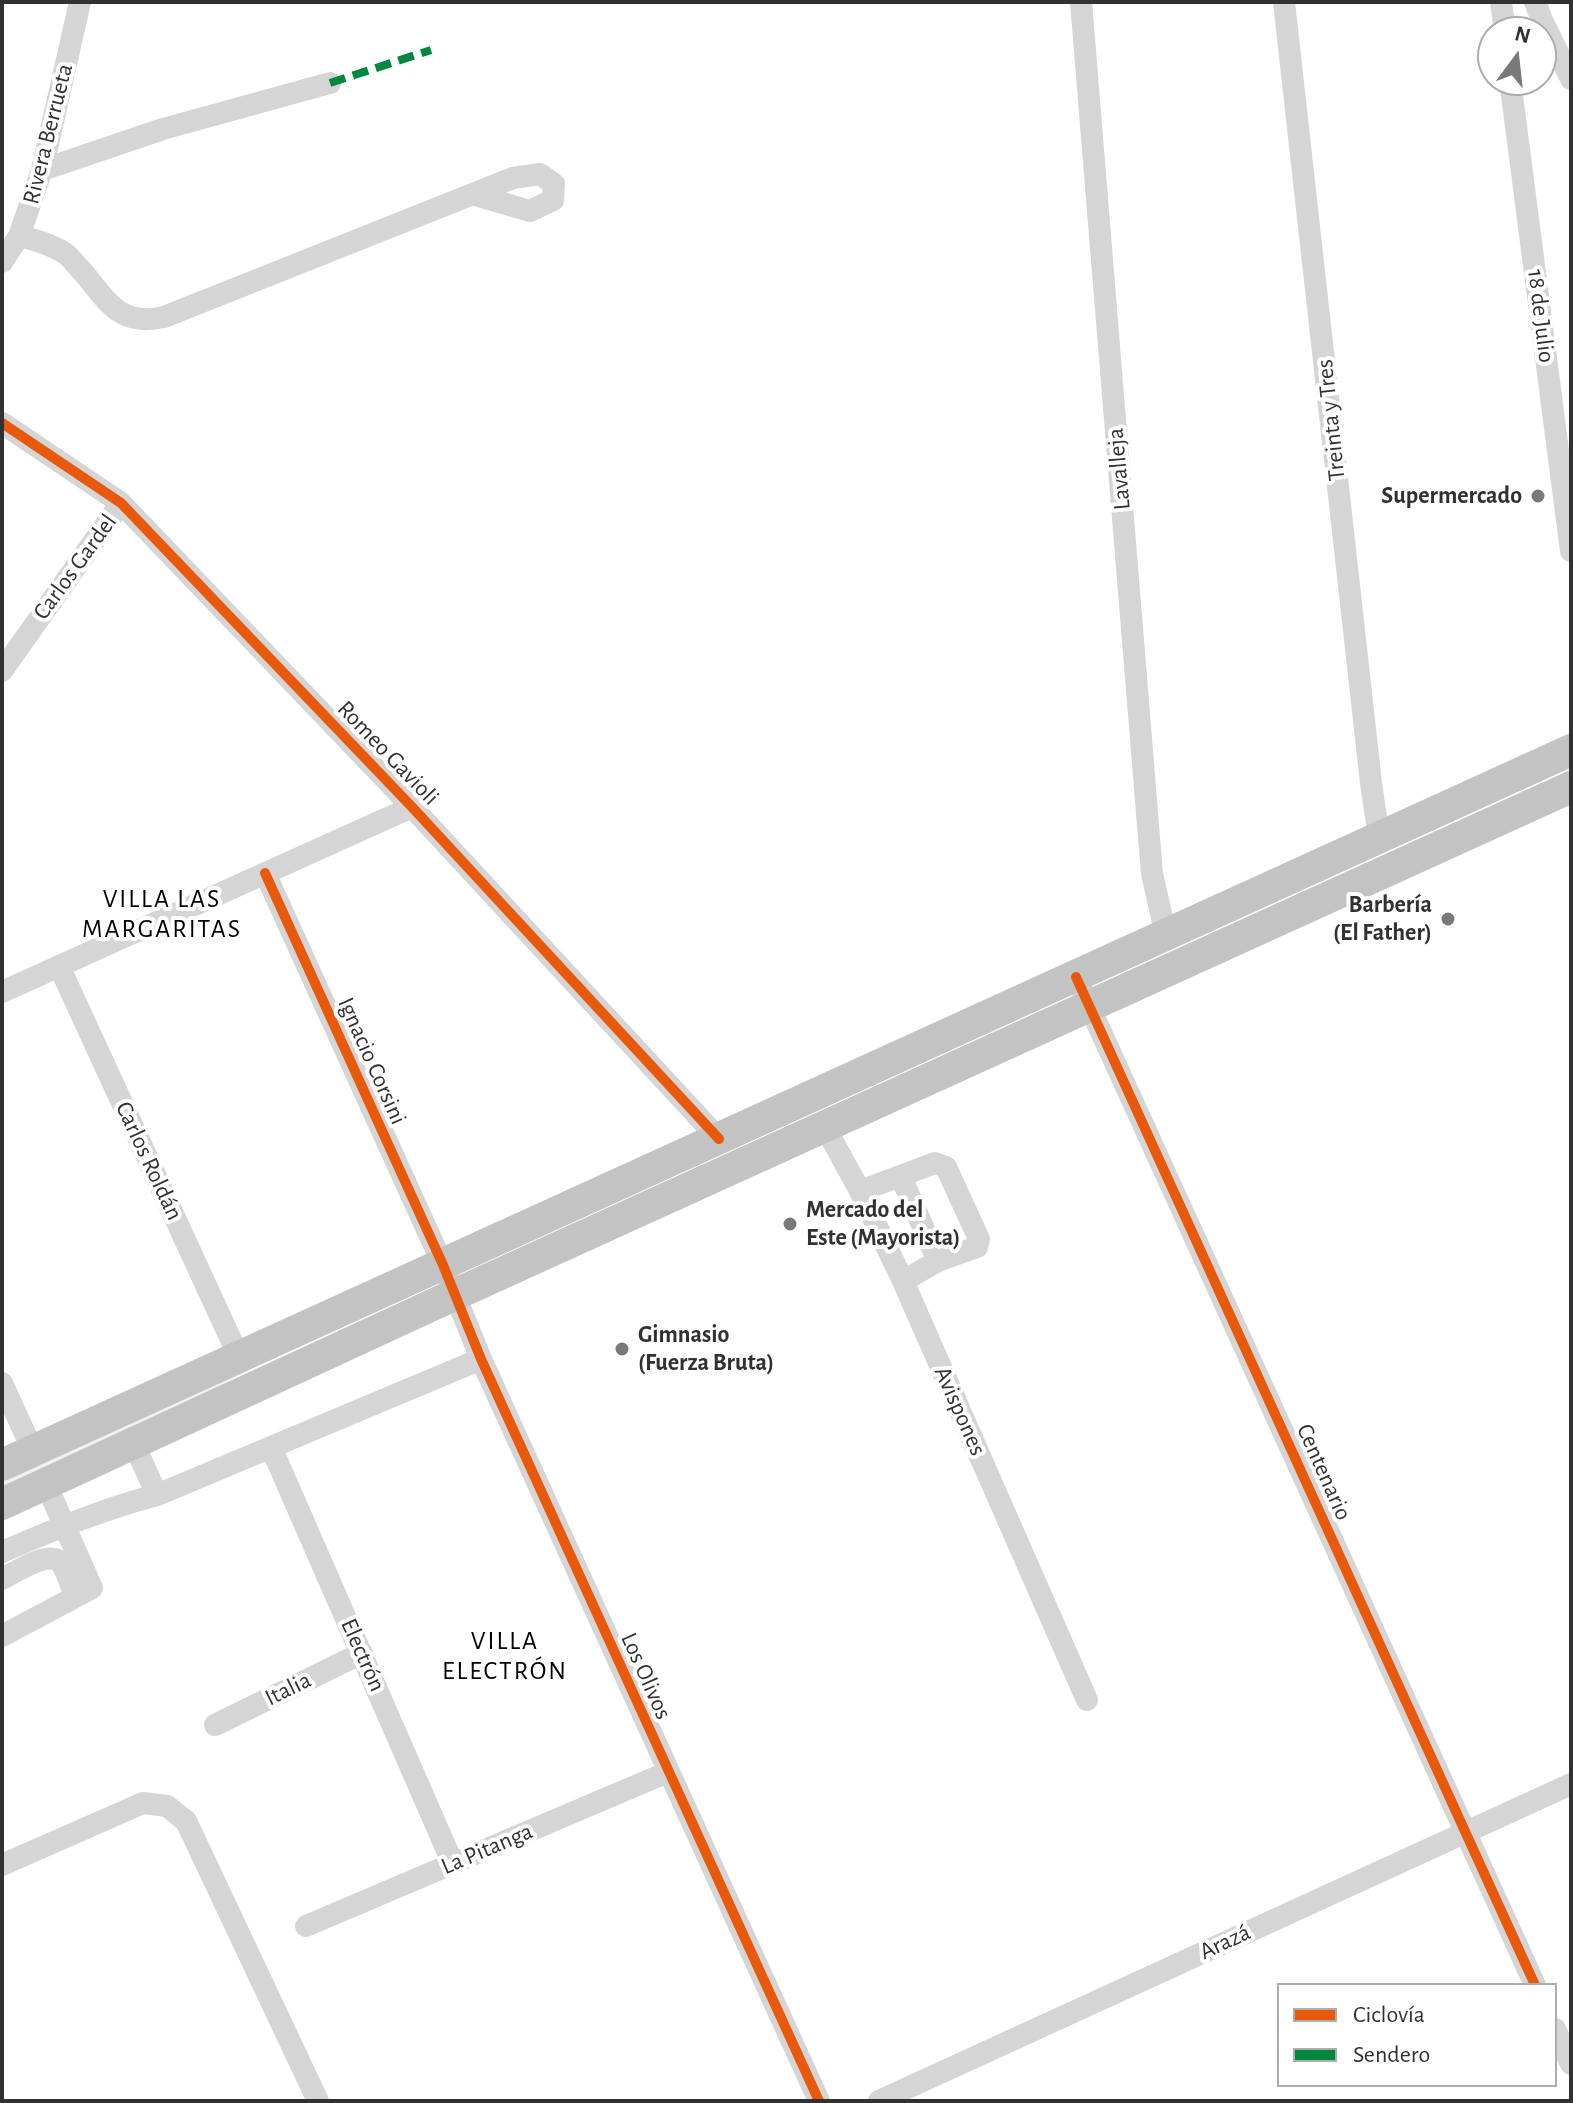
<!DOCTYPE html>
<html>
<head>
<meta charset="utf-8">
<style>
	body { margin:0 }
	#map { position:relative; width:1573px; height:2103px; overflow:hidden; background:#fff; font-family:"Alegreya Sans",sans-serif }
	canvas { display:block }
	.frame { position:absolute; inset:0; border:4px solid #313131; pointer-events:none }
	.legend { position:absolute; left:1277px; top:1983px; width:280px; height:104px; box-sizing:border-box; background:#fff; border:2px solid #adadad; margin:0; padding:10px 14px; list-style:none; font-size:24px; color:#313131 }
	.legend li { display:flex; align-items:center; gap:16px; height:40px }
	.legend b { width:40px; border:2px solid #adadad }
	.north { position:absolute; left:1477px; top:16px; width:80px; height:80px; box-sizing:border-box; background:#fff; border:2px solid #adadad; border-radius:50%; rotate:15deg; font-size:22px; font-weight:700; line-height:32px; text-align:center; color:#313131 }
	.north::after { content:''; display:block; margin:auto; width:28px; height:36px; background:#797979; clip-path:polygon(50% 0,100% 100%,50% 72%,0 100%) }
</style>
</head>
<body>
<div id="map">
<canvas width="1573" height="2103"></canvas>
<div class="frame"></div>
<ul class="legend">
<li><b style="height:10px;background:#e8590c"></b>Ciclovía</li>
<li><b style="height:10px;background:#00873e"></b>Sendero</li>
</ul>
<div class="north">N</div>
</div>
<script>
const context = document.querySelector('canvas').getContext('2d');
context.lineJoin = 'round';
function fillPath(path, color) { context.fillStyle = color; context.fill(path, 'evenodd'); }
function strokePath(path, color, width, dash) { context.strokeStyle = color; context.lineWidth = width; context.lineCap = dash ? 'butt' : 'round'; context.setLineDash(dash || []); context.stroke(path); }
function drawText(font, color, halo, rows, align = 'center') {
  context.font = font + ' "Alegreya Sans",sans-serif'; context.lineWidth = 8; context.setLineDash([]); context.textBaseline = 'middle'; context.strokeStyle = halo; context.fillStyle = color; for (const [text, x, y, turn = 0] of rows) {
    context.save(); context.translate(x, y); context.rotate((+turn || 0) * Math.PI / 180); context.textAlign = isNaN(turn) ? turn : align; if (halo) context.strokeText(text, 0, 0); context.fillText(text, 0, 0); context.restore();
  }
}
const green = new Path2D(`
	M270,1358L183,1407L2,1490V1477Z`);
const minor = new Path2D(`
	M1081,2L1152,874L1166,935
	M1284,2L1371,783L1379,838
	M1501,2L1505,32
	M1535,2L1542,20L1571,79
	M1510,80L1571,551
	M42,170L163,129L330,83
	M19,236C35,240 51,244 66,254C72,259 77,266 83,272C108,302 120,327 164,317L513,178L540,174L554,184L553,200L530,211L475,195
	M2,262L19,236L42,170L80,2
	M2,423L121,503L412,807L719,1139
	M2,671L121,503
	M265,873L443,1265L481,1359L819,2101
	M59,966L239,1357
	M1076,977L1535,1985
	M2,992L412,807
	M825,1127L860,1191L903,1281L1087,1700
	M901,1177L938,1261
	M860,1191L935,1163L946,1167L979,1239L977,1247L938,1261L903,1281
	M2,1383L33,1451
	M133,1442L157,1495
	M271,1447L453,1864
	M2,1552C53,1530 103,1509 157,1495L481,1359
	M2,1579C14,1573 49,1550 60,1562C67,1570 71,1586 75,1597
	M2,1636L92,1588L46,1484
	M215,1725L362,1653
	M2,1865L143,1803L167,1806L186,1821L318,2101
	M306,1926L668,1772
	M1555,2029L1571,2064
	M879,2101L1571,1784`);
const highway = new Path2D(`
	M2,1465L1571,750
	M2,1504L454,1295L1571,787`);
const quiet = new Path2D(`
	M330,83L431,50`);
const cycleway = new Path2D(`
	M2,423L121,503L412,807L719,1139
	M265,873L443,1265L481,1359L819,2101
	M1076,977L1535,1985`);
const markers = [
	[1538,496,8,"#797979"],
	[1448,919,8,"#797979"],
	[790,1224,8,"#797979"],
	[622,1349,8,"#797979"]
];
const streetNames = [
	["Rivera Berrueta",48,134,-76],
	["18 de Julio",1541,316,83],
	["Treinta y Tres",1331,420,-96],
	["Lavalleja",1119,469,-95],
	["Carlos Gardel",75,567,-54],
	["Romeo Gavioli",388,753,46],
	["Ignacio Corsini",372,1061,66],
	["Carlos Roldán",149,1161,65],
	["Avispones",960,1411,66],
	["Centenario",1324,1472,66],
	["Electrón",363,1655,66],
	["Los Olivos",646,1676,66],
	["Italia",288,1689,-26],
	["La Pitanga",487,1849,-23],
	["Arazá",1225,1942,-25]
];
const poiNames = [
	["Supermercado",1522,496],
	["Barbería",1432,905],
	["(El Father)",1432,933],
	["Mercado del",806,1210,"left"],
	["Este (Mayorista)",806,1238,"left"],
	["Gimnasio",638,1335,"left"],
	["(Fuerza Bruta)",638,1363,"left"]
];
const neighbourhoodNames = [
	["VILLA LAS",162,899],
	["MARGARITAS",162,929],
	["VILLA",505,1641],
	["ELECTRÓN",505,1671]
];
fillPath(green, '#f0f3ed');
strokePath(minor, '#d5d5d5', 22);
strokePath(highway, '#c3c3c3', 32);
strokePath(quiet, '#00873e', 8, [16, 8]);
strokePath(cycleway, '#e8590c', 10);
for (const [x, y, r, color] of markers) { const dot = new Path2D(); dot.arc(x, y, r, 0, 2 * Math.PI); context.fillStyle = color; context.fill(dot); strokePath(dot, '#fff', 3); }
drawText('24px', '#313131', '#fff', streetNames);
drawText('bold 24px', '#313131', '#fff', poiNames, 'right');
context.letterSpacing = '2px';
drawText('26px', '#000', '#fff', neighbourhoodNames);
context.letterSpacing = '0px';
</script>
</body>
</html>
